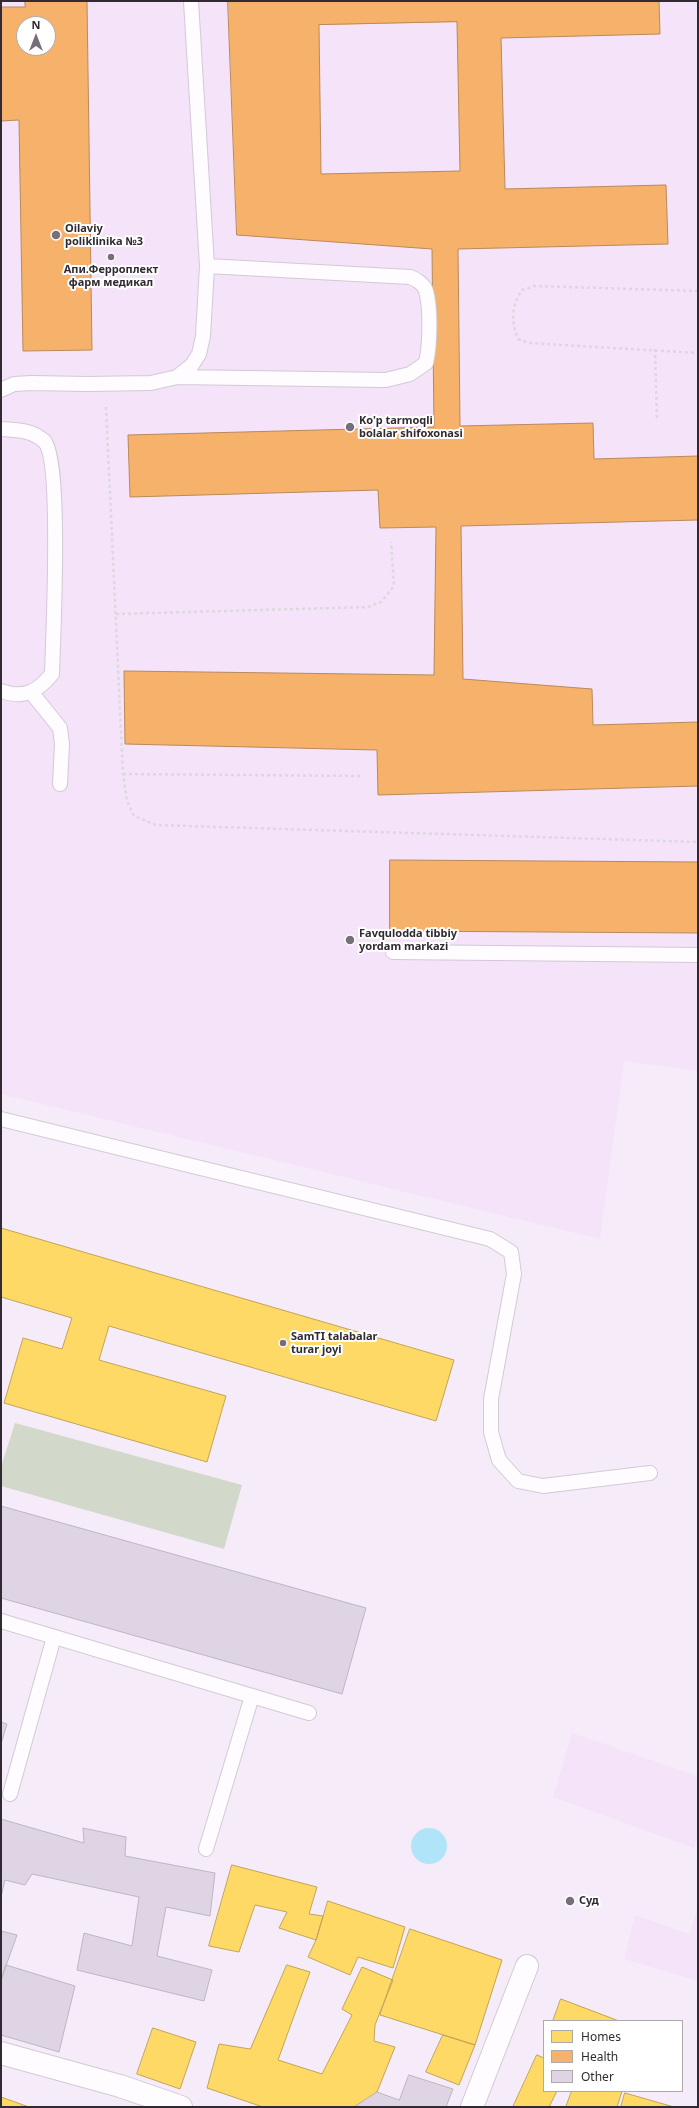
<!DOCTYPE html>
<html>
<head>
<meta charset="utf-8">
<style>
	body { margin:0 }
	#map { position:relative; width:699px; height:2108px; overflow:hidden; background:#f6ecf9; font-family:"Noto Sans",sans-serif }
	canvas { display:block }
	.frame { position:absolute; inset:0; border:2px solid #312a32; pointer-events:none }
	.legend { position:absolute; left:543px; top:2020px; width:140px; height:72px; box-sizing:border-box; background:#fff; border:1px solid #adaaad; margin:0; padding:5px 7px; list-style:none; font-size:12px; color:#312a32 }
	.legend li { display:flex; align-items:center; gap:8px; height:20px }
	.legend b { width:20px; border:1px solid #adaaad }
	.north { position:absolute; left:16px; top:16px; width:40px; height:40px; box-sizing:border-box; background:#fff; border:1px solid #adaaad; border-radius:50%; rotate:0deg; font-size:11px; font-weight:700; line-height:16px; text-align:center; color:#312a32 }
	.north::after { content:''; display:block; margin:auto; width:14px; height:18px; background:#766e78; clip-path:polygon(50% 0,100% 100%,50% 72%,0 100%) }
</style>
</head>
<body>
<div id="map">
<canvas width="699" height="2108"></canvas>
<div class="frame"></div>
<ul class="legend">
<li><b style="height:11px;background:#ffd966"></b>Homes</li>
<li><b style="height:11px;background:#f6b26b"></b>Health</li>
<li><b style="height:11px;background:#ded4e4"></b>Other</li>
</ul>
<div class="north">N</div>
</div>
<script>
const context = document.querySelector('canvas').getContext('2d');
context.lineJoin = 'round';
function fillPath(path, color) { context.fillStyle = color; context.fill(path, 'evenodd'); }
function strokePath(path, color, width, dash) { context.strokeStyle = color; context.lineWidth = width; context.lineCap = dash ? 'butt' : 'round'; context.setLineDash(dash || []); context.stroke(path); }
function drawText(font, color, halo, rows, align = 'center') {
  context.font = font + ' "Noto Sans",sans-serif'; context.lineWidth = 4; context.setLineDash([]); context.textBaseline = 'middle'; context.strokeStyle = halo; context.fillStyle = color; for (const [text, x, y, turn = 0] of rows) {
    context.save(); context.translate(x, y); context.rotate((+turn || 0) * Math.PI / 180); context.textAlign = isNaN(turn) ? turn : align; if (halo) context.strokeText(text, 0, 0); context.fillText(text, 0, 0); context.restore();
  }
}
const built = new Path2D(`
	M1,1H698V1071L624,1061L600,1239L1,1094ZM24,24H48V48H24Z
	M572,1733L698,1776V1835L694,1848L553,1797Z
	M698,1908V1981L624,1959L635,1915L689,1934Z`);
const green = new Path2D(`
	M15,1423L242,1485L224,1549L1,1486V1467Z`);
const water = new Path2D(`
	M411 1846a18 18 0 1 1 36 0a18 18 0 1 1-36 0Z`);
const homes = new Path2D(`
	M1,1228L454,1360L436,1421L109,1326L99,1360L226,1396L207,1462L4,1403L23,1338L62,1349L72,1318L1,1297Z
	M232,1865L317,1887L309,1914L323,1916L316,1940L279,1928L287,1912L255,1905L239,1952L209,1946Z
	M328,1901L405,1927L393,1968L358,1957L350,1975L308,1957L316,1940Z
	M410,1929L502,1960L475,2045L380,2015Z
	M287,1965L310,1972L278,2060L322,2074L352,2015L342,2009L362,1967L393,1980L375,2025L374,2041L395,2047L377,2092L354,2107H263L207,2088L219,2044L250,2049Z
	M561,1999L619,2021H553Z
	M153,2028L196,2042L180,2089L137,2074Z
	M443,2035L475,2045L459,2085L426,2072Z
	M537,2055L544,2058V2091H557L549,2107H513Z
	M572,2091H622L617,2107H566Z
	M625,2093L674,2107H621Z
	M1,2097L29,2107H1Z`);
const health = new Path2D(`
	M25,1H87L92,350L23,351L19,120L1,121V7H25ZM24,24H48V48H24Z
	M228,1H659L660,34L501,38L505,189L666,185L668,244L458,249L460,426L593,423L594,459L698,456V520L461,526L463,679L592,689L593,725L698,722V786L378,795L377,750L125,744L124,671L434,675L436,527L380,528L378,490L130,497L128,435L434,427L432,249L237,235ZM457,22L460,171L321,174L319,25Z
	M390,860L698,862V933L390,931Z`);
const building = new Path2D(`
	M1,1506L366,1608L342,1694L1,1598Z
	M1,1722L7,1724L1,1744Z
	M1,1819L84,1843L83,1828L126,1837L125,1856L215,1873L210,1916L166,1907L157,1956L212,1970L204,2001L77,1970L84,1933L132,1946L139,1897L32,1874L25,1885L5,1880L1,1897Z
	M1,1931L17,1935L1,1980Z
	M6,1965L75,1986L59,2052L1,2035V1982Z
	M409,2075L453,2089L446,2107H354L377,2092L399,2100Z`);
const path = new Path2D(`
	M698,291L535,286L522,290C511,307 511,320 518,339L529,343L698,353
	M655,349L657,421
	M106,407L123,774L127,801L134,816L156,825L698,842
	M116,614L368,607L381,602L394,586L391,542
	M123,774L361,776`);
const service = new Path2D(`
	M177,377L386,380L410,374L426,363C430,345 431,309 426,291C424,284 416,279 410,277L207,266
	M1,390L14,384L32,383L87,384L151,383L177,377L192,365L199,354L203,336L207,266L191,1
	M1,429C17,430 32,430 44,441C62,458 53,640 52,674C37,692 24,699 1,691
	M31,692L60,728L62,744L60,784
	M393,952L698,955
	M1,1119L490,1239L511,1252L514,1274L491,1399V1432L499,1460L518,1481L543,1486L650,1473
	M1,1621L309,1713
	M10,1794L54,1637
	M206,1849L252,1696`);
const minor = new Path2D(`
	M1,2053L120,2086L181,2107
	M472,2107L527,1966`);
const markers = [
	[56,235,5,"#766e78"],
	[111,257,4,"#766e78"],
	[350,427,5,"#766e78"],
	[350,940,5,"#766e78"],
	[283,1343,4,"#766e78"],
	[570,1901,5,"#766e78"]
];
const poiNames = [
	["Oilaviy",65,229],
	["poliklinika №3",65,242],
	["Апи.Ферроплект",111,270,"center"],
	["фарм медикал",111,283,"center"],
	["Ko'p tarmoqli",359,421],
	["bolalar shifoxonasi",359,434],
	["Favqulodda tibbiy",359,934],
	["yordam markazi",359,947],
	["SamTI talabalar",291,1337],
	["turar joyi",291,1350],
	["Суд",579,1901]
];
fillPath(built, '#f4e3f9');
fillPath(green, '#d2d8ca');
fillPath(water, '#b0e4f8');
fillPath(homes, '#ffd966');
strokePath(homes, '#c1a456', 1);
fillPath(health, '#f6b26b');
strokePath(health, '#bb895a', 1);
fillPath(building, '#ded4e4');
strokePath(building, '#bdb6c0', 1);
strokePath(service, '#d2cad5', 16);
strokePath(minor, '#d2cad5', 24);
strokePath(path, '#dcd9dd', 2.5, [3, 3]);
strokePath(service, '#fefcfe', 14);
strokePath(minor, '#fefcfe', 22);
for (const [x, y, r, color] of markers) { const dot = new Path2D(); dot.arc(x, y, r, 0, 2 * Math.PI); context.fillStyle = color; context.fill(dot); strokePath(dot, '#fff', 1.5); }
drawText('bold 11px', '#312a32', '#fff', poiNames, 'left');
</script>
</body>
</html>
